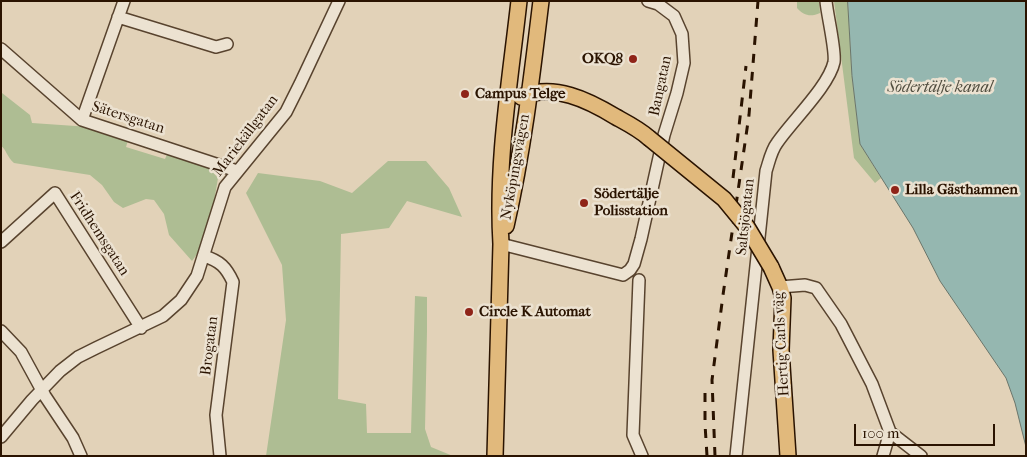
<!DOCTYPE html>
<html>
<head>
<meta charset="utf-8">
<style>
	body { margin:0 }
	#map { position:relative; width:1027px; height:457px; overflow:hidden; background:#e2d2b8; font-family:"IM FELL French Canon",serif }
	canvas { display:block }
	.frame { position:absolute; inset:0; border:2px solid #2a1300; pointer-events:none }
	.scale { position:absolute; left:854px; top:424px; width:141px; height:22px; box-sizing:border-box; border:2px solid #2a1300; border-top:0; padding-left:6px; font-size:15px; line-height:18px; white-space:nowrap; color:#2a1300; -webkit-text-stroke:4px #ece2d1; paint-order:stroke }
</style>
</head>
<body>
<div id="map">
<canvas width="1027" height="457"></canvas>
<div class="frame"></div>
<div class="scale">100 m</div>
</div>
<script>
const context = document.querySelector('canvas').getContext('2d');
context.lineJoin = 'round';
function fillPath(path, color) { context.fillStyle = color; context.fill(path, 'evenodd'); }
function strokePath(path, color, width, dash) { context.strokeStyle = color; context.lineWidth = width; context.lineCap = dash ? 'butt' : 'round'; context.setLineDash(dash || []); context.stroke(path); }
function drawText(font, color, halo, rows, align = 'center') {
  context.font = font + ' "IM FELL French Canon",serif'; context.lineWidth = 5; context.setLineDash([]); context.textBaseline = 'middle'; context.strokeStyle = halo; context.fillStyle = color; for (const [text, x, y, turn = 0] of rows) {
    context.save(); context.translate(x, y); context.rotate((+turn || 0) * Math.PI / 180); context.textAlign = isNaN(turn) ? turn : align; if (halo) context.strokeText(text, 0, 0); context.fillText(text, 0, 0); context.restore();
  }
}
const green = new Path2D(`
	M797,1H819L820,13C811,17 804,16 797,8Z
	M834,1H848L852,76L860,144L881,178L875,183L854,158Z
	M2,93L30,115L32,123L90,127L129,137L126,147L165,159L169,150L207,166L218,178C214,202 208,243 192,261L169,235L164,214L154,200L146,199L123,208L114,202L102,185L90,175L14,163C7,157 6,149 1,146Z
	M388,161H426L449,188L462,217L407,201L389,228L341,234L338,399L366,404L367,433H411L415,296L427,297V331L425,429L431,447L453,456H266L286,320L282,265L246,193L258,173L320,181L352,193Z`);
const water = new Path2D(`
	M848,1H1026V447L1015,403L1006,378L940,281L913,228L860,144L852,76Z`);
const minor = new Path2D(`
	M118,17L216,47L227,44
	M1,49L82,120L237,171
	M82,120L124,1
	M1,242L55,193L141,328
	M501,244L623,275L630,270L634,264L641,239L664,135L677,93L684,63L682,34L674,16L658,4L648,1
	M204,256C220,261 226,267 233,282L216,415L220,456
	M639,280L633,435L642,456
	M780,287L805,285L816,288L841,324L872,384L890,432L883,456
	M1,331L21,352L45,396L73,438L81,456
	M890,432L921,456
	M1,437L32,400L60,371L78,357L96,348L163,316L181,300L197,276L225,187L286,112L300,84L339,1
	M736,456L766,171C769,162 771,151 777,143C791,122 829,86 834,62C836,51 827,14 826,1`);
const major = new Path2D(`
	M521,97C554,83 588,100 616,117C627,123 639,129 649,138
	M506,226C523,152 532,76 541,1
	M771,267L780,287L783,298L781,350L788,456
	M495,456L501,244C496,163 510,82 519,1`);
const rail = new Path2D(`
	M733,178L746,66
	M705,393V424L707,456
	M715,456L712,380L723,295L749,115L758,1`);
const majorBridge = new Path2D(`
	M649,138L724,199L747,227L771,267`);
const markers = [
	[633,59,5,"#8f2418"],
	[465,94,5,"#8f2418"],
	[895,190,5,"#8f2418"],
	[584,203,5,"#8f2418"],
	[469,312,5,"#8f2418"]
];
const poiNames = [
	["OKQ8",623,59,"right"],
	["Campus Telge",475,94],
	["Lilla Gästhamnen",905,190],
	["Södertälje",594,194],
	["Polisstation",594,211],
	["Circle K Automat",479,312]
];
const streetNames = [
	["Bangatan",661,86,-78],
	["Sätersgatan",128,118,18],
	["Mariekällgatan",246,136,-53],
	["Nyköpingsvägen",516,167,-80],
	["Saltsjögatan",746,217,-84],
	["Fridhemsgatan",99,234,57],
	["Hertig Carls väg",782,344,-93],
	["Brogatan",210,346,-83]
];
const waterNames = [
	["Södertälje kanal",940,88]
];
fillPath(green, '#aebd93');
fillPath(water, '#95b7b0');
strokePath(water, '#6a756a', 1);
strokePath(minor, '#58432e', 14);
strokePath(major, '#2a1300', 18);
strokePath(minor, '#ece2d1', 11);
strokePath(major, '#e1b97c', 15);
strokePath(rail, '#2a1300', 3, [9, 9]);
strokePath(majorBridge, '#2a1300', 18, []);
strokePath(majorBridge, '#e1b97c', 15);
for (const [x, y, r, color] of markers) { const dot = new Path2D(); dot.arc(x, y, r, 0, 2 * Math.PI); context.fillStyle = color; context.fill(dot); strokePath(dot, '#ece2d1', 2); }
drawText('bold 15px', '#2a1300', '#ece2d1', poiNames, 'left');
drawText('15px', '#2a1300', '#ece2d1', streetNames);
drawText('italic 16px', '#4f4c3e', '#ece2d1', waterNames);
</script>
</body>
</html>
